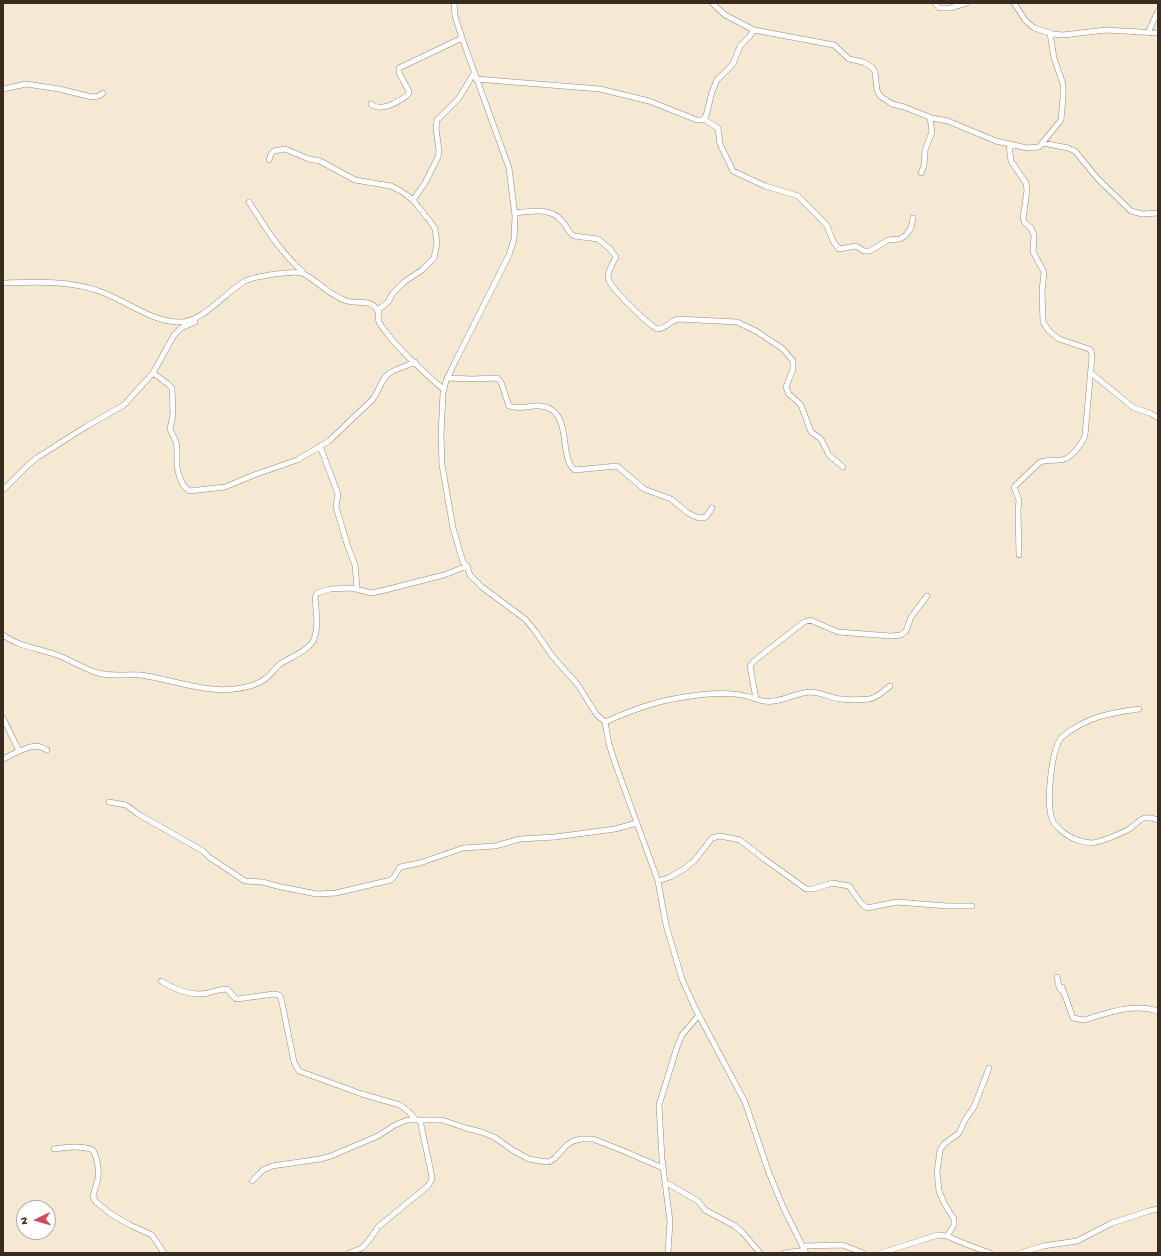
<!DOCTYPE html>
<html>
<head>
<meta charset="utf-8">
<style>
	body { margin:0 }
	#map { position:relative; width:1161px; height:1256px; overflow:hidden; background:#f5e9d4; font-family:"Gochi Hand",sans-serif }
	canvas { display:block }
	.frame { position:absolute; inset:0; border:4px solid #3b2a1e; pointer-events:none }
	.north { position:absolute; left:16px; top:1200px; width:40px; height:40px; box-sizing:border-box; background:#fff; border:1px solid #b1aaa5; border-radius:50%; rotate:265deg; font-size:11px; font-weight:700; line-height:16px; text-align:center; color:#3b2a1e }
	.north::after { content:''; display:block; margin:auto; width:14px; height:18px; background:#d1495b; clip-path:polygon(50% 0,100% 100%,50% 72%,0 100%) }
</style>
</head>
<body>
<div id="map">
<canvas width="1161" height="1256"></canvas>
<div class="frame"></div>
<div class="north">N</div>
</div>
<script>
const context = document.querySelector('canvas').getContext('2d');
context.lineJoin = 'round';
function strokePath(path, color, width, dash) { context.strokeStyle = color; context.lineWidth = width; context.lineCap = dash ? 'butt' : 'round'; context.setLineDash(dash || []); context.stroke(path); }
const street = new Path2D(`
	M454,3L455,16L462,38L509,168L515,216L514,239L509,255L455,362L446,381L443,393L441,435L442,465L453,528L463,562L467,566L470,575L482,587L525,619L535,631L553,657L578,685L596,714L605,722L609,744L615,763L658,881L666,925L682,979L695,1008L745,1102L769,1173L784,1209L806,1253
	M712,3L725,15L754,30L834,45L849,59L863,62L872,67L875,72L877,90L880,96L892,104L904,107L932,118L948,121L996,141L1027,148L1039,147L1061,120L1063,98V84L1054,58L1050,33
	M935,3L939,8H950L967,3
	M1014,3L1025,20L1034,28L1053,34L1063,35L1106,30L1158,33
	M1148,33L1158,11
	M476,79L600,89L649,101L697,120C702,120 703,120 706,116L712,92L717,80L733,64L740,46L749,37L754,30
	M3,89L26,84L59,89L92,97L99,96L103,93
	M371,104C382,113 399,101 408,95L409,91L399,73V68L462,38
	M703,119L718,128L720,144L733,171L765,186L798,196L821,219L827,226L833,241L839,249L856,246L864,251H870L888,240L900,239L906,235L911,228L913,218
	M1043,143L1068,148L1075,151L1098,179L1131,211L1142,214L1158,213
	M1009,145L1011,161L1026,183L1027,190L1023,219L1025,223L1031,228L1034,235L1033,252L1044,272L1042,291L1043,322L1049,331L1059,339L1089,349L1091,351L1092,356L1085,435C1083,442 1073,456 1065,459C1057,462 1047,458 1039,463L1014,487L1019,500L1018,511L1019,555
	M269,160L271,154L274,151L285,149L309,159L320,161L355,180L391,186L401,191L413,200L432,224L435,229L437,243L434,258L422,270L404,282L393,293L388,302L378,310L379,312
	M921,173L924,166L925,150L932,132L930,117
	M413,200L425,183L438,157L439,151L436,128L437,120L459,98L474,73
	M249,202C265,227 280,252 303,272
	M515,213C531,211 551,207 562,221C567,226 568,233 574,236L598,239L610,249L616,257C612,264 608,271 608,278C610,288 647,323 657,329C666,329 670,321 678,319L737,322L756,331L783,349L793,361V369L786,387L789,394L801,405L811,432L821,439L829,455L843,467
	M3,283C35,282 68,280 99,291C125,300 148,320 177,322C202,324 224,293 245,281C253,277 297,269 304,274C319,282 330,296 347,301C356,304 369,299 376,308C380,313 377,317 379,322C380,325 384,329 386,332C402,353 424,372 444,390
	M153,373L168,384L172,388L173,414L170,429L176,442L177,449V467L179,475L183,485L189,491L225,487L254,475L297,460L329,441L372,400C378,393 380,383 386,376C391,370 407,366 415,362
	M1091,373L1134,408L1150,413L1158,418
	M447,378L472,379L497,378L501,382L509,406C523,412 538,400 552,410C570,422 560,460 575,470L617,466L644,489L671,499L688,513L696,517L702,518L706,517L712,508
	M320,446L338,494L336,507L348,547L355,565L357,588
	M3,490L29,464L38,457L87,426L124,405L153,373L174,335L181,328L195,322
	M3,635C19,647 39,648 57,655C71,660 84,669 98,673C112,677 127,674 141,675C169,679 206,693 234,689C244,688 257,685 265,679C271,675 275,668 280,664C289,658 310,650 314,639C319,627 316,610 315,597L317,593L330,589L352,588L371,593L381,591L444,575L467,566
	M756,699C776,707 792,693 810,692C821,692 830,698 841,699C849,700 860,700 869,699C877,698 883,691 890,686
	M1139,709C1109,713 1087,717 1063,736C1051,746 1046,804 1052,819C1055,827 1068,837 1077,840C1081,841 1087,843 1092,843C1100,842 1121,834 1129,829C1141,821 1140,814 1158,820
	M3,718L19,751L3,759
	M605,722C639,707 662,699 699,695C718,693 738,692 756,699L750,666L754,661L804,622L810,620L838,632L891,636L901,635L906,631L911,617L927,596
	M19,751C30,747 36,743 47,750
	M109,802L126,805L138,814L203,851L209,857L245,881L262,882L281,887L317,894L336,893L391,880L394,877L400,867L420,863L463,848L495,846L520,839L555,837L615,829L637,823
	M658,881L670,877L684,869L694,861L712,838L720,836L740,840L763,858L806,889H813L832,883L849,886L861,903L867,908L897,902L947,906H972
	M1057,977L1059,987L1061,990L1062,987L1073,1018L1084,1020C1108,1013 1133,1003 1158,1011
	M161,981C175,989 191,997 208,993C215,991 220,989 227,989L235,998L237,999L274,994L279,995L281,998L294,1062L299,1071L362,1094L400,1105L409,1112L416,1120
	M54,1149C66,1147 81,1145 93,1150C97,1158 99,1169 98,1178C97,1184 94,1190 93,1197L96,1202L111,1214L130,1225L152,1235L164,1253
	M252,1181L263,1170L272,1166L320,1159L331,1156L378,1136L395,1125L407,1120H442L466,1128L481,1132L494,1137L514,1151L529,1159L540,1161L549,1162L555,1158L567,1145L573,1141L581,1139H593L626,1152L663,1168
	M665,1182L698,1201L705,1210L735,1226L743,1233L760,1253
	M947,1236L954,1225V1219L944,1203L939,1191L937,1172L940,1150L944,1144L959,1133L965,1120L974,1107L989,1068
	M803,1246L843,1245L863,1253
	M349,1253L362,1248L370,1239L378,1227L428,1186L432,1179L431,1172L420,1120
	M668,1253L670,1221L662,1159L659,1105L677,1047L682,1035L699,1015
	M785,1253L805,1250
	M881,1253L938,1235L947,1236L963,1243L990,1253
	M1021,1253L1043,1246L1077,1241L1112,1223L1149,1211L1158,1209`);
strokePath(street, '#988a79', 6);
strokePath(street, '#fff', 5);
</script>
</body>
</html>
